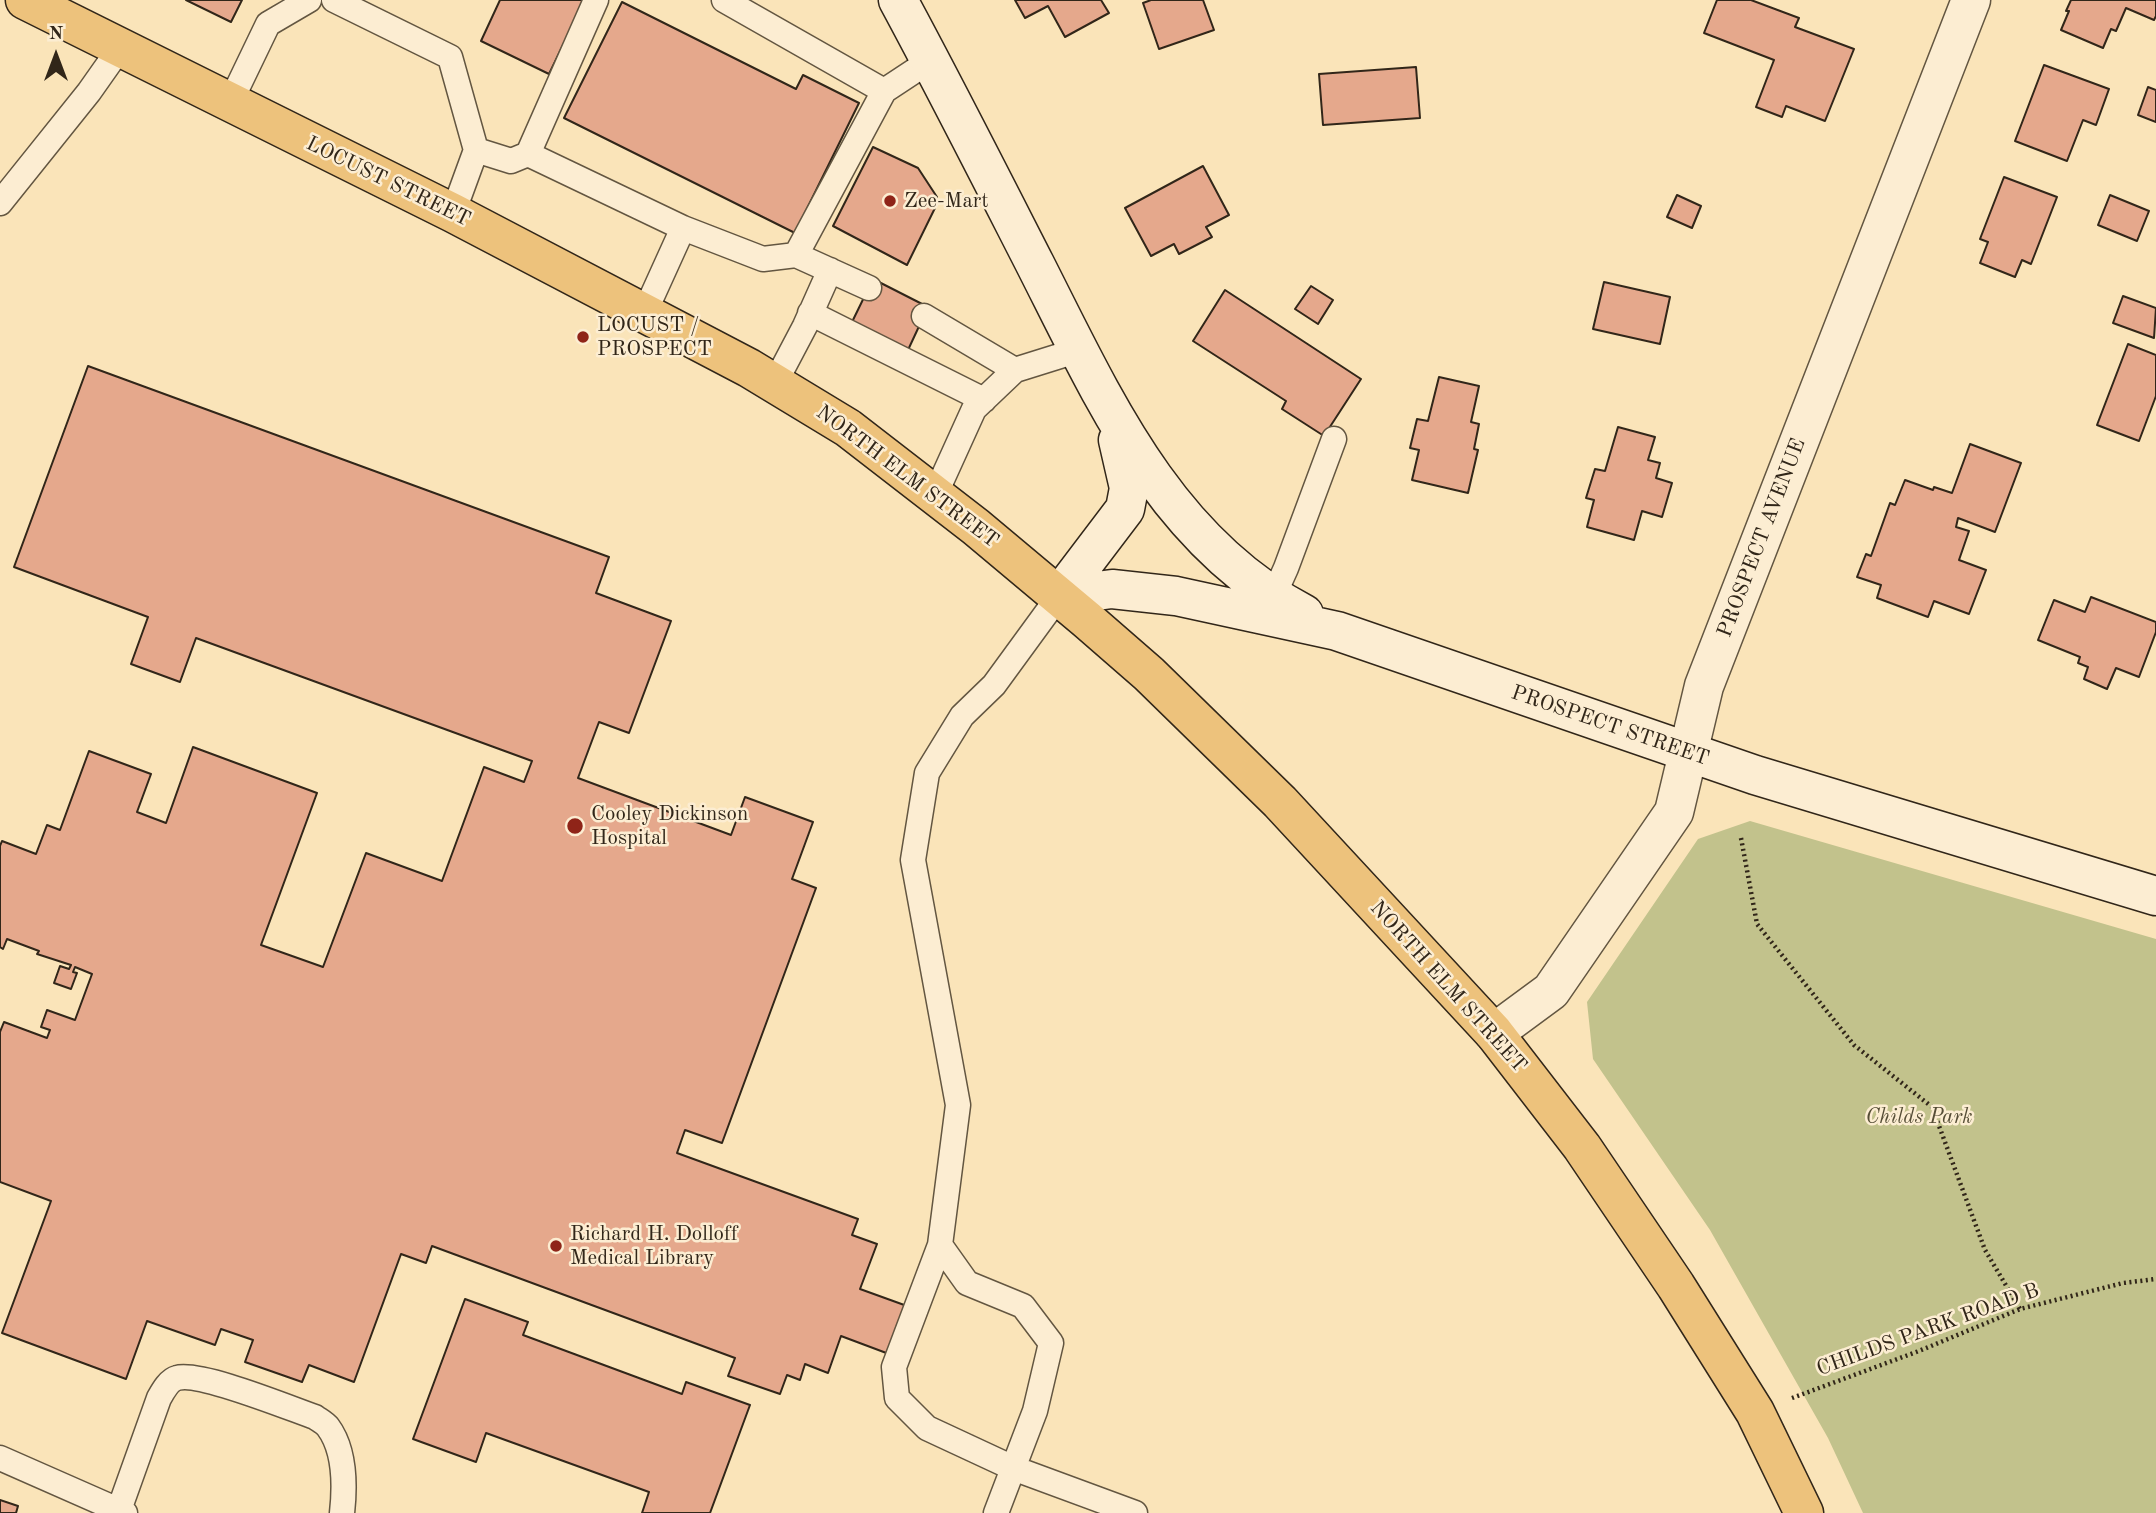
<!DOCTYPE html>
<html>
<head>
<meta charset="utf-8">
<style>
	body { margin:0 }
	#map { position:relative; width:2156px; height:1513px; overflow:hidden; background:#fae4b9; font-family:"Old Standard TT",serif }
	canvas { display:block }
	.north { position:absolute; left:21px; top:21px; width:70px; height:70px; -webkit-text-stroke:5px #fcedd2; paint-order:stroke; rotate:0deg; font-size:19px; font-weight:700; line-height:28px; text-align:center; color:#312619 }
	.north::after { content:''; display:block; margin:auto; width:24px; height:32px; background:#312619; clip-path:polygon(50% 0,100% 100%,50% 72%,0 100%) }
</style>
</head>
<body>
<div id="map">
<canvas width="2156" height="1513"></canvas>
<div class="north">N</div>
</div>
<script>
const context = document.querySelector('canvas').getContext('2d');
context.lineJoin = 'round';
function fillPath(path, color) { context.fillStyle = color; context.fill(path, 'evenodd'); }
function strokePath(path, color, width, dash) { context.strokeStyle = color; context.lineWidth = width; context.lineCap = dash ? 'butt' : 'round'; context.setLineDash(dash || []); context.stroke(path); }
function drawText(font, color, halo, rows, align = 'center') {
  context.font = font + ' "Old Standard TT",serif'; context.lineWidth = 5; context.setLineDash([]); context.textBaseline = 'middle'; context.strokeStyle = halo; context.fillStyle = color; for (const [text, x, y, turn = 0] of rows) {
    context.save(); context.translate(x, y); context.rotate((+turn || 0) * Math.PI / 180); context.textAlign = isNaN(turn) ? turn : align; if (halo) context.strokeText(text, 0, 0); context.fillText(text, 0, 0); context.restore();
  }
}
const green = new Path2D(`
	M1750,821L2156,939V1513H1863L1828,1438L1710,1230L1593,1059L1587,1002L1698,839Z`);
const building = new Path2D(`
	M186,0H242L231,22Z
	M500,0H585L549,74L481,41Z
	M1015,0H1101L1109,13L1065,37L1048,6L1025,18Z
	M1151,0H1203L1214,30L1159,49L1143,3Z
	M1717,0H1751L1799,18L1795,27L1854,49L1825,121L1786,106L1782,117L1756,107L1774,60L1704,33Z
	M2071,0H2156V16L2154,20L2126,8L2116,31L2111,29L2103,48L2061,30L2069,11H2066Z
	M622,2L796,89L803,75L859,103L795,233L564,118Z
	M2044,65L2109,89L2096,125L2083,120L2067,161L2015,141Z
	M1416,67L1420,118L1323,125L1319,74Z
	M2148,87L2156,90V122L2138,115Z
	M873,147L918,168L937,197L932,206L935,208L907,265L833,226Z
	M1203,166L1229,215L1206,227L1212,237L1179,254L1174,244L1151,256L1125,208Z
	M2004,177L2057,197L2031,264L2022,260L2015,277L1980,263L1988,242L1980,239Z
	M1677,195L1701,206L1692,228L1667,217Z
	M2110,195L2149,211L2137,241L2098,225Z
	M873,279L928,307L908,350L852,322Z
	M1604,282L1670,297L1660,344L1593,329Z
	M1311,286L1333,300L1318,324L1295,309Z
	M1225,290L1361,379L1324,436L1282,409L1286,401L1193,341Z
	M2123,296L2156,308L2154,338L2113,323Z
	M2128,344L2156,355V396L2139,441L2097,425Z
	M88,366L609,557L596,593L671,621L629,733L599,722L578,778L731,835L745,797L813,822L792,879L816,888L722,1143L685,1130L677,1153L858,1219L852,1235L877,1244L860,1289L907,1306L889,1354L841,1336L828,1373L805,1364L800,1380L787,1375L780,1394L728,1376L735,1358L432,1246L426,1263L401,1254L354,1382L309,1365L302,1382L245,1362L253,1340L221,1329L215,1345L147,1321L126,1379L2,1333L51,1201L0,1182V1032L4,1022L47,1038L50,1030L41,1027L47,1010L75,1020L92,974L75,967L73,972L77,973L71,989L54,983L60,966L69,969L71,965L37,954L39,951L7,939L3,949L0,947V846L2,841L36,854L47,825L60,830L89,751L151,774L137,812L166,823L193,747L317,793L261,945L323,967L366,853L442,881L484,767L524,782L532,761L196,638L180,682L131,664L148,617L14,567Z
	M1439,377L1479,386L1471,422L1479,424L1474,449L1478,450L1468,493L1412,480L1419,450L1410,448L1417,419L1428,421Z
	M1618,427L1655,437L1648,460L1660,463L1656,478L1672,483L1662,517L1642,511L1634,540L1587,527L1594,500L1586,498L1595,469L1605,471Z
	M1970,444L2021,463L1995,532L1958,518L1956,527L1969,531L1959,560L1986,570L1969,614L1934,601L1928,617L1877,598L1881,585L1857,577L1866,554L1871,556L1890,503L1895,505L1905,480L1933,490L1934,487L1952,493Z
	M2091,597L2156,622V632L2139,677L2116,668L2107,689L2084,679L2088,667L2078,663L2080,657L2038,640L2054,600L2085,612Z
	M465,1299L528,1322L523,1335L682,1394L686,1382L750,1405L710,1513H642L649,1492L486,1433L476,1462L413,1439Z
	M0,1500L18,1506L16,1513H0Z`);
const path = new Path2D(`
	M1741,838L1757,924L1854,1045L1932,1107L1985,1250L2020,1309
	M1792,1398L1919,1351L2020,1309L2123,1283L2156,1279`);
const lane = new Path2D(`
	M334,0L450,57L476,150L453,213
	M724,0L884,91L931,60
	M230,103L268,24L309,0
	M476,150L511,161L528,154L596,0
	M528,154L683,228L763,259L796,255L869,288
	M0,203L89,92L120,48
	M796,255L884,91
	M810,313L984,400
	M644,314L683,228
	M924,316L1015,370
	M775,383L805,326L830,270
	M935,495L974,409L1015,370L1079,350
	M1059,596L994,685L962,716L927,773L913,860L958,1105L940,1245L894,1367L897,1398L927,1428L1013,1468L1135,1513
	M1273,597L1286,568L1334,439
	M940,1245L967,1283L1023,1306L1051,1343L1035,1411L996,1513
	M0,1458L125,1513
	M119,1510L159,1398C163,1391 169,1380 177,1378C199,1371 289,1408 315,1417C319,1420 325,1423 328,1427C345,1450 345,1486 342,1513`);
const street = new Path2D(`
	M1494,1033L1551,991L1674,812L1704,686L1971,0`);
const secondary = new Path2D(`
	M898,0C945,87 990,176 1035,264C1103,398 1165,541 1304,614
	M1059,596L1112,589L1176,596L1337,631L1755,775L2156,896
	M1059,596L1125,509L1129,488L1118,440`);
const highway = new Path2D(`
	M25,0L453,213L749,368L848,428L976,527L1087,620L1149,674L1280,802L1494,1033L1582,1147L1676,1286L1755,1412L1804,1513`);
const markers = [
	[890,201,7,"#8f2418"],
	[583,337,7,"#8f2418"],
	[575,826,9,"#8f2418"],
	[556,1246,7,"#8f2418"]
];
const streetNames = [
	["LOCUST STREET",388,182,26],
	["NORTH ELM STREET",907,477,37],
	["PROSPECT AVENUE",1762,538,-69],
	["PROSPECT STREET",1610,726,19],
	["NORTH ELM STREET",1448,987,48],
	["CHILDS PARK ROAD B",1928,1330,-20]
];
const poiNames = [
	["Zee-Mart",904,201],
	["LOCUST /",597,325],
	["PROSPECT",597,349],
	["Cooley Dickinson",591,814],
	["Hospital",591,838],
	["Richard H. Dolloff",570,1234],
	["Medical Library",570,1258]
];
const parkNames = [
	["Childs Park",1919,1117]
];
fillPath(green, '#c2c28c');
fillPath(building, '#e5a88c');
strokePath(building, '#312619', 2);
strokePath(lane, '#635641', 27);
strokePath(street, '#635641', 41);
strokePath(secondary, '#312619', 41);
strokePath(highway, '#312619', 41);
strokePath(path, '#312619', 4.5, [2, 3.5]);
strokePath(lane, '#fcedd2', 24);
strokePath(street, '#fcedd2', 38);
strokePath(secondary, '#fcedd2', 38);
strokePath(highway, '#edc27c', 38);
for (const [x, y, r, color] of markers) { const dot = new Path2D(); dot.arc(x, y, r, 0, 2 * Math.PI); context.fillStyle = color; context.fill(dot); strokePath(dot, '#fcedd2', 2.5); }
drawText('21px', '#312619', '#fcedd2', streetNames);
drawText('21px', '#312619', '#fcedd2', poiNames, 'left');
drawText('italic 21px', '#554d36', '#fcedd2', parkNames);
</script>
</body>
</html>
